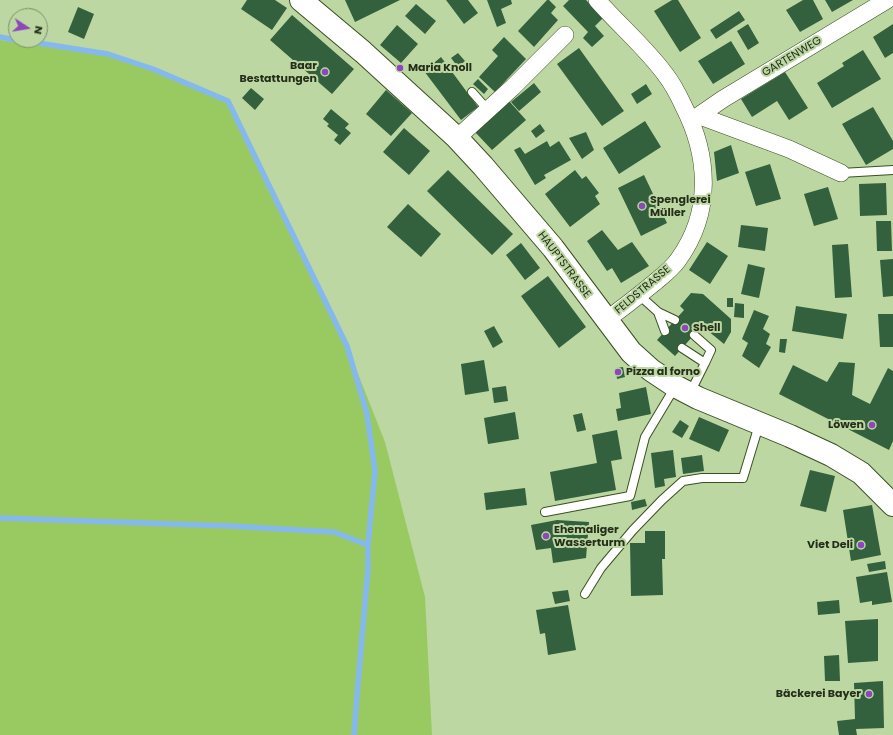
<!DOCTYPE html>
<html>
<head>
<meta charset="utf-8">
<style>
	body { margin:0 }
	#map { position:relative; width:893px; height:735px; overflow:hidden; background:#bcd7a2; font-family:Poppins,sans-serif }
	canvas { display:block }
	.north { position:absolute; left:8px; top:8px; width:40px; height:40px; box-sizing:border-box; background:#bcd7a2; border:1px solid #7f936c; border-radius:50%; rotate:102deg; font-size:11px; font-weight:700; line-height:16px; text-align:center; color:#242e1a }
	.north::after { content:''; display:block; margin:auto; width:14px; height:18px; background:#8d47ba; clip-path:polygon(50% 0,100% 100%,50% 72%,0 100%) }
</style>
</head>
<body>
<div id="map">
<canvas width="893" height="735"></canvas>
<div class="north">N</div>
</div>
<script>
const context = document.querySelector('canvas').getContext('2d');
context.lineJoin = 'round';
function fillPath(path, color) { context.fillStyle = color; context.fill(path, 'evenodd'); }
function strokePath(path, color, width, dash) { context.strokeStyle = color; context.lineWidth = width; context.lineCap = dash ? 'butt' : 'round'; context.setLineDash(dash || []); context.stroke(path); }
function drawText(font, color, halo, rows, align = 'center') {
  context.font = font + ' Poppins,sans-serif'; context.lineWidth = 4; context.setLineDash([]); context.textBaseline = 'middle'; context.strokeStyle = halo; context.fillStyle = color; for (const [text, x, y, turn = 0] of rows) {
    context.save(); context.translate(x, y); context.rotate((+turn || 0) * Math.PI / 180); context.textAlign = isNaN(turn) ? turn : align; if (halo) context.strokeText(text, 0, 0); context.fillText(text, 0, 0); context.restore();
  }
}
const green = new Path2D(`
	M0,40L103,53L153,69L228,101L347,346L385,442L425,597L432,735H0Z`);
const stream = new Path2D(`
	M0,37L16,40
	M19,40L108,54L153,69L228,101L347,346L367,414L375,471L368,545
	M0,518L231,526L334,532L368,545V568L357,695L354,735`);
const building = new Path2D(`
	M247,0H275L287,8L272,30L241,9Z
	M345,0H400L355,22Z
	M446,0H468L478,13L464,24Z
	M487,0H511L512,4L501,9L506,23L497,27Z
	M547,0H549L556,7L551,13L558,20L534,47L518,31Z
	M569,0H586L603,18L595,26L604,36L592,47L583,38L588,32L563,6Z
	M672,0H678L701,38L680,52L654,11Z
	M803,0H813L823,19L800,32L786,10Z
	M825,0H853L832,12Z
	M416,4L436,21L425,34L405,16Z
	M78,7L94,14L84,39L68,32Z
	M739,11L745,20L716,39L710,30Z
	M292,15L354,69L332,94L270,40Z
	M748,24L759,43L748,50L737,31Z
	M893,24V53L885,58L873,37Z
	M397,25L418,44L401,63L380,45Z
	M504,37L526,59L495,92L479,77L498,56L492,50Z
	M731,41L745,64L713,84L698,61Z
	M579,48L624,111L602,126L557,64Z
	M863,50L881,79L832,108L817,83L844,66L842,63Z
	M458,53L465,61L458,67L451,58Z
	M441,57L478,107L461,120L424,71Z
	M785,72L808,108L789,120L777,101L752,117L741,99Z
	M478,79L488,89L484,94L473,84Z
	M534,83L541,92L519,111L511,102Z
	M646,84L652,94L637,104L631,94Z
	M251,88L264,99L255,110L242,98Z
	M386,90L412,113L391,136L366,114Z
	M509,101L526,120L492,150L475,132Z
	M873,107L893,141V149L866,165L842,124Z
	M331,109L349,124L345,128L351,133L340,145L334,140L338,135L327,126L329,124L323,119Z
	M645,121L661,147L619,174L603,148Z
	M540,124L545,131L536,138L531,131Z
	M404,128L430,151L409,175L383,152Z
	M586,132L594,150L582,159L569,138Z
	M547,141L550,147L559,141L571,160L544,175L546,178L535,185L514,150L520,147L525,154Z
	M731,145L739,173L717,181L714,152Z
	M770,164L781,199L756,206L745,172Z
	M448,170L513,234L492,255L427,191Z
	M575,170L582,179L586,176L599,193L595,196L600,204L570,227L545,194Z
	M644,175L667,223L641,236L618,188Z
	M886,183L887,215L860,216L859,184Z
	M828,187L838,219L814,226L804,194Z
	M408,204L441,234L421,257L387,227Z
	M876,221H891L892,251H877Z
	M741,225L768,228L765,251L738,247Z
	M602,230L618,250L632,242L649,266L621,283L612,268L607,271L587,241Z
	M707,242L728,256L710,284L689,270Z
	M521,243L540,268L525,280L506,255Z
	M848,244L852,297L835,298L832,245Z
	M893,259V296L883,297L880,260Z
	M748,264L765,268L759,298L741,294Z
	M548,276L586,327L559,348L521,296Z
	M691,293L703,294L731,319V332L724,344L702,326L675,356L657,340L684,310L680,306Z
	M727,298H733V307H727Z
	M735,303L744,304V318L734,317Z
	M796,306L847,314L843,339L792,331Z
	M754,310L769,316L763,329L770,334L766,344L771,347L759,368L742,356L748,343L742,339Z
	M878,314H893V347H880Z
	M494,326L503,342L493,348L484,331Z
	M780,339H787L785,353L779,352Z
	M484,360L489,391L465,395L461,364Z
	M839,362L855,363L852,395L870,404L888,368L893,371V441L889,450L779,394L793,365L827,382Z
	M623,367L625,377L617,379L616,368Z
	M506,386L508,401L494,403L492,388Z
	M646,387L651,414L618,421L616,409L621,408L619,393Z
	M515,412L519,439L488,444L484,418Z
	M582,413L586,430L577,432L573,415Z
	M699,417L729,430L719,452L689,439Z
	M680,420L689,426L682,438L672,432Z
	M617,430L622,459L611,461L616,490L555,501L550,472L597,463L592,435Z
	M673,450L676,477L664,479L665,486L655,488L651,453Z
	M702,455L704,471L683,474L681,458Z
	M810,470L835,476L826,512L800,506Z
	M525,488L527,505L486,510L484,493Z
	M645,499L647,506L632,510L631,502Z
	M872,505L881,555L851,561L843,510Z
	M557,520L589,522L586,558L553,563L551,548L536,550L531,525Z
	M645,531H665V559H662L663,595L631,596L630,543H645Z
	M885,561L886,569L869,572L867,564Z
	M887,572L892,602L872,605V601L860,603L856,577Z
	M568,590L570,601L555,604L552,592Z
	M839,600L840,613L818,615L817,602Z
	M568,605L576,650L548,655L545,633L540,634L536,610Z
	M878,619V661L848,663L845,621Z
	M839,655L840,681H825L824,656Z
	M883,681L884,728L856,729L857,735H839L837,721L855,719L854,683Z`);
const service = new Path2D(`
	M472,92L488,110
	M841,173L893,170
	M639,295L658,312L665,331
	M658,312L675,320
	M694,335L711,350L705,363
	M682,348L705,363L690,393
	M545,512L630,496L645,437L675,387
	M585,594L601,568L633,530L662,500L683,481L702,478H743L759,425`);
const minor = new Path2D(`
	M597,0C619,25 645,47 665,74C672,83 678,94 683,105C709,155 713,212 678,260C672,269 662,276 654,283C638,296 623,308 606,320
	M700,116L789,149L841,173
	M691,121L723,99L887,0
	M457,138L513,87L565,35`);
const secondary = new Path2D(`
	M301,0L363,52L457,138L483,166L553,248L631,352L651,370L675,386L698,398L790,436L831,455L861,473L893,505`);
const markers = [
	[400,68,4,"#8d47ba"],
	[325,72,4,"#8d47ba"],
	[642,206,4,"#8d47ba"],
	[685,328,4,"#8d47ba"],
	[618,372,4,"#8d47ba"],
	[872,425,4,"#8d47ba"],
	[546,536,4,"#8d47ba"],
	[861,545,4,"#8d47ba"],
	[869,694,4,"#8d47ba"]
];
const streetNames = [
	["GARTENWEG",792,57,-31],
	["HAUPTSTRASSE",564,265,53],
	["FELDSTRASSE",643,290,-40]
];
const poiNames = [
	["Baar",317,66,"right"],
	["Bestattungen",317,79,"right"],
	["Maria Knoll",408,68],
	["Spenglerei",650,200],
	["Müller",650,213],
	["Shell",693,328],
	["Pizza al forno",626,372],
	["Löwen",864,425,"right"],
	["Ehemaliger",554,530],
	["Wasserturm",554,543],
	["Viet Deli",853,545,"right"],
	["Bäckerei Bayer",861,694,"right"]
];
fillPath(green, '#99ca62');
strokePath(stream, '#85b9ee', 5.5);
fillPath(building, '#33613e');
strokePath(service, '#3a5021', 10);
strokePath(minor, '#3a5021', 18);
strokePath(secondary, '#3a5021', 24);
strokePath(service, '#fff', 8);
strokePath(minor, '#fff', 17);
strokePath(secondary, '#fff', 22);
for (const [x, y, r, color] of markers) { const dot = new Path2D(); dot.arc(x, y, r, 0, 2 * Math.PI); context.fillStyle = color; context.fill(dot); strokePath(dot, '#bcd7a2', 1.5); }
drawText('11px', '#242e1a', '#bcd7a2', streetNames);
drawText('bold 11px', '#242e1a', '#bcd7a2', poiNames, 'left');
</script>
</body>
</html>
